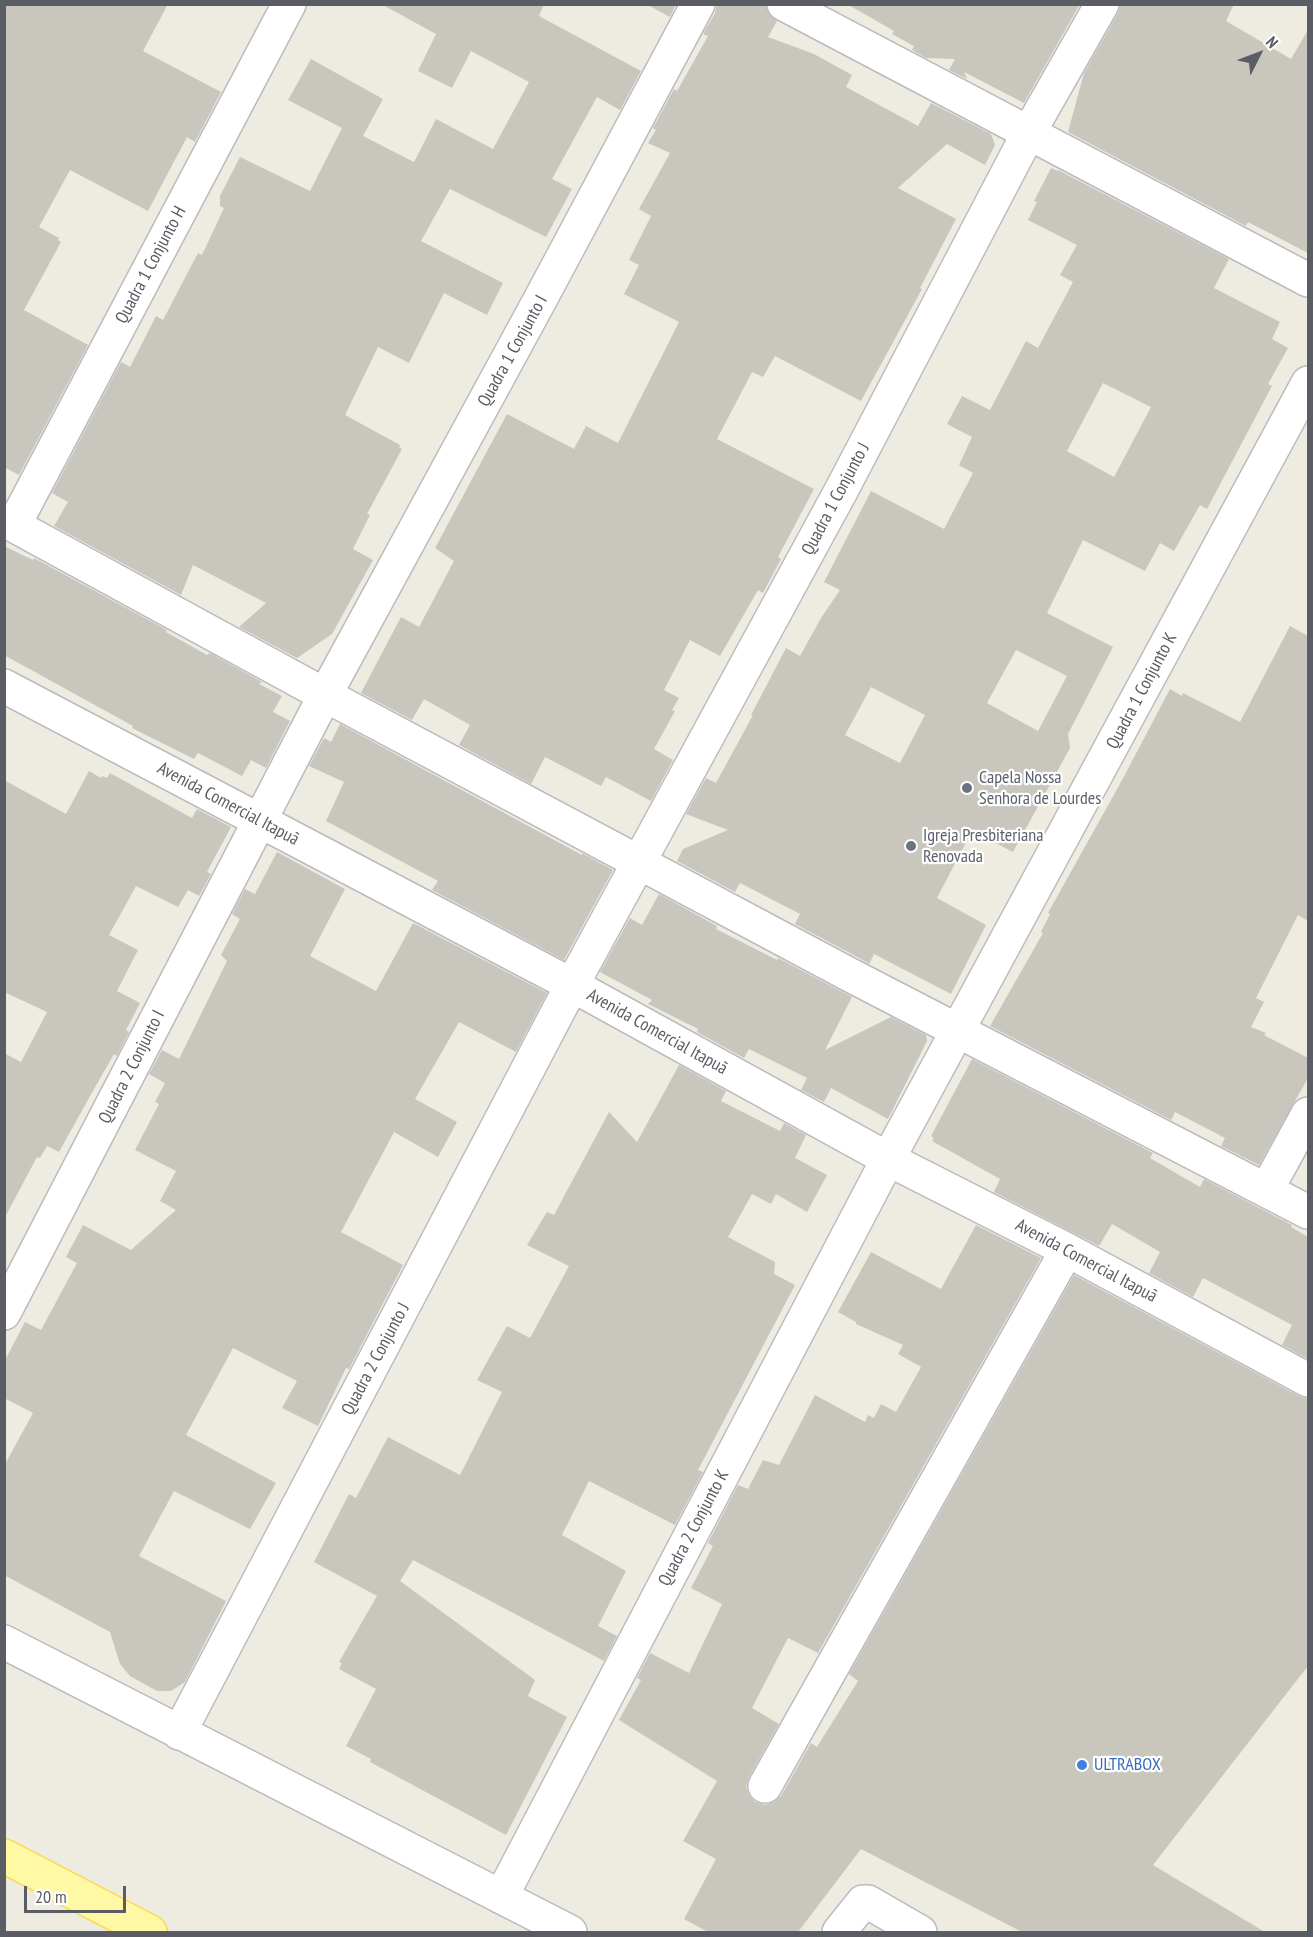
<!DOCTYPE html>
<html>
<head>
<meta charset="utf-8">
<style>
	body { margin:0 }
	#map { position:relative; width:1313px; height:1937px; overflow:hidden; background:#eeece1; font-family:"PT Sans Narrow",sans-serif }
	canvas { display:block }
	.frame { position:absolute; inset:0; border:6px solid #5a5d63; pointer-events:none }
	.north { position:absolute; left:1229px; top:24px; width:60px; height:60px; -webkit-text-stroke:4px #fff; paint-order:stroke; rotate:48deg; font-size:16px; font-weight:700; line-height:24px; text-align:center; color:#5a5d63 }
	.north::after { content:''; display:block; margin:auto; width:21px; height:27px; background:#5a5d63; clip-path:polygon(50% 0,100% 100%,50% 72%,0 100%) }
	.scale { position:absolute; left:24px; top:1886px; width:102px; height:27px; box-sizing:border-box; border:3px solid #5a5d63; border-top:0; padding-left:8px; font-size:18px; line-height:21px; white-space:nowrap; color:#5a5d63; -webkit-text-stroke:4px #fff; paint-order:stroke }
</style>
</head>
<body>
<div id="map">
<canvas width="1313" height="1937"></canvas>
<div class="frame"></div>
<div class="north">N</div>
<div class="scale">20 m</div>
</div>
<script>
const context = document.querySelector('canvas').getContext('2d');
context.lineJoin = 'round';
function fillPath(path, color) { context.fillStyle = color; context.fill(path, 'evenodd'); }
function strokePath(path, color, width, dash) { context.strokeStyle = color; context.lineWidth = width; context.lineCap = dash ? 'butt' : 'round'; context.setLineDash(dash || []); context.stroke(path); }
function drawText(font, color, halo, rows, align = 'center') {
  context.font = font + ' "PT Sans Narrow",sans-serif'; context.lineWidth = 4.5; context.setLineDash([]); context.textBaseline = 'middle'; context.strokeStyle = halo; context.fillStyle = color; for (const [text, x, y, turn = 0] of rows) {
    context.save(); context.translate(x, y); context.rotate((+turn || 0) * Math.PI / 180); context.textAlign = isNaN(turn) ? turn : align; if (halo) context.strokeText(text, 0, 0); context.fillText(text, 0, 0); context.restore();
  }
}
const building = new Path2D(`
	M4,4H168L143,51L221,92L195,142L187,137L148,211L70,170L39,227L59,238L58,240L61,242L24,310L88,345L19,475L4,467Z
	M381,4H544L539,16L641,71L620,110L597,97L552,179L572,189L546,237L450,189L421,241L503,283L487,315L444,293L409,363L378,347L345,415L400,445L399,447L402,449L367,514L370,515L353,549L373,560L332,634L297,658L239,627L266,603L193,565L181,595L54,526L68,502L52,493L121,362L130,367L156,316L163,320L198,253L202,255L224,208L220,206V196L240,157L310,191L342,128L288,100L311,59L383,99L363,136L414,162L436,119L493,149L529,82L471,51L452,88L418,71L436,34Z
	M646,4H676L670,17Z
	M717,4H765L769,14L777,21L768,37L814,54L852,75L846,87L918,126L931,103L991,134L995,145L985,165L947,144L898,188L956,219L920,288L922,289L861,401L775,356L763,377L752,372L717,439L814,489L778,557L781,559L763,593L758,590L720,656L690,640L664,690L679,698L672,710L675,711L654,749L673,760L651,801L606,777L601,786L545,757L531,784L459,745L470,725L424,699L412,720L361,693L401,617L419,627L454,561L435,548L507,414L574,449L586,426L618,443L679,322L624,294L639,265L629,260L651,216L639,209L670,153L648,143L656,130L653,128L674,89L677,91L708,36L703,34L715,13Z
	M847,4H1080L1024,103L964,72L967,79L949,70L955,59L926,58L912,50L914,46L892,34L894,31Z
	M1121,4H1234L1226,21L1291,59L1308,30V253L1248,222L1246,226L1068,132L1084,73L1118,13Z
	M1051,168L1058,171V170L1229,259L1214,288L1280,322L1272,339L1288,348L1268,384L1272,386L1207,509L1200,505L1174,551L1160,543L1145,571L1083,540L1047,613L1113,647L1068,734L1070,748L1013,852L972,831L937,898L986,925L951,994L874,954L869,964L861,959L795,924L800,914L740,883L735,892L677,861L683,849L728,830L686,814L706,778L716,783L753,715H751L786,648L800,656L821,618L840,590L824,582L871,491L944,529L973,473L959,465L972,437L947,424L962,396L990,410L1026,341L1038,348L1073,282L1060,275L1077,245L1028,220L1037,202L1034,201ZM1103,383L1151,407L1114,477L1067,451ZM1016,650L1067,676L1038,731L987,703ZM871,687L925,715L900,763L845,735Z
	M4,546L33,560L34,558L167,630L166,632L207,655L210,653L262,682L259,684L282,696L273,712L290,721L266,768L251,760L242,776L198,753L194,759L132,728L133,726L4,655Z
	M1290,626L1308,636V921L1298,915L1256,998L1264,1002L1251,1027L1266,1033L1264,1035L1308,1058V1078L1259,1165L1221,1146L1225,1138L1175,1112L1171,1120L990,1026L1043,933L1041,932L1050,914L1048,913L1121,782L1170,689L1182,696L1183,693L1240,722Z
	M340,724L582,855V853L613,870L564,960L432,890L438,881L326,821L344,782L309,766L324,738L331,742Z
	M89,771L101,778L102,776L107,778L110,773L192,818L197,809L231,827L207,872L211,874L199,896L188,890L178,907L136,886L109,935L138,950L117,991L140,1003L126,1030L129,1032L117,1056L114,1054L89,1098L59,1152L47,1146L40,1158L37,1157L4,1219V1053L21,1062L47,1012L4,992V780L66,814Z
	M277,852L345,889L310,956L376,991L413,923L547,993L516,1052L459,1022L415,1099L457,1122L438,1157L394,1132L341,1232L403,1265L349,1369L346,1368L318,1426L282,1408L297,1381L233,1348L186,1435L276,1483L250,1529L174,1491L139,1556L226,1601L185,1682L171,1691H157L130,1676L120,1664L110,1632L4,1575V1466L33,1413L4,1398V1362L25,1322L41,1330L77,1263L66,1257L83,1225L131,1250L176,1210L160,1201L176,1171L135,1150L159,1104L155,1102L165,1083L149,1074L162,1050L179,1059L227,961L221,955L240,919L232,914L245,889L255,894Z
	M659,894L717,926L716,929L777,960L778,958L852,997L825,1050L891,1017L926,1035L927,1041L888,1119L831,1088L824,1102L801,1090L807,1078L749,1049L744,1058L697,1032L698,1029L648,1004L652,1000L600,972L630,918L642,925Z
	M972,1059L1153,1153L1150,1158L1200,1187L1204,1179L1292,1225L1291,1227L1308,1237V1359L1282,1345L1292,1325L1203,1278L1193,1297L1149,1273L1160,1252L1112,1224L1099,1246L994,1192L1000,1179L932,1141L934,1138L931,1136Z
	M679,1065L726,1091L721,1101L780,1131L784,1123L806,1135L795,1158L827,1175L807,1212L776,1194L771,1204L752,1194L728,1237L775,1262L774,1274L795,1285L709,1449L698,1470L703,1472L675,1525L589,1481L562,1535L626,1571L598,1626L617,1636L604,1661L413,1560L400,1581L535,1680L528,1696L567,1717L506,1835L370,1762L371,1759L346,1746L376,1689L339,1669L342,1663L339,1662L377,1596L314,1562L349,1494L356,1498L388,1437L460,1475L502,1392L477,1380L507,1326L530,1338L569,1266L527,1245L547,1212L554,1215L609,1112L637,1142Z
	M976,1225L1041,1258L818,1653L788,1638L752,1708L779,1724L749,1777L746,1786L749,1795L755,1802L765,1805L774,1802L781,1796L811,1743L817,1747L858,1681L849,1674L1074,1275L1299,1396L1308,1399V1666L1153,1865L1265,1932H1022L861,1849L798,1932H708L684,1919L716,1859L683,1841L717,1781L619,1720L641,1680L637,1678L650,1653L689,1673L722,1604L691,1588L713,1546L708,1543L738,1485L748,1489L763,1460L779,1465L815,1395L865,1422L868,1415L874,1418L881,1404L896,1412L921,1367L898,1354L903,1345L856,1324V1322L838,1312L871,1252L941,1289Z`);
const minor = new Path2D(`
	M784,4L1308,280
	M4,520L325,695L852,976L1308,1212
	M14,525L289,4
	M4,686L572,985L888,1159L1067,1250L1308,1380
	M1267,1189L1308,1114
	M4,1313L325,695L541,298L698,4
	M4,1642L570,1932
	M179,1733L572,985L842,489L1028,134L1102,4
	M765,1786L1067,1250
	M501,1897L888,1159L1308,383
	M839,1932L863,1902H868L920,1932`);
const major = new Path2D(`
	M4,1856L150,1932`);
const markers = [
	[967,788,6,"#6b7280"],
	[911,846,6,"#6b7280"],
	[1082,1765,6,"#3f7fe0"]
];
const streetNames = [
	["Quadra 1 Conjunto H",151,265,-62],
	["Quadra 1 Conjunto I",513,351,-61],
	["Quadra 1 Conjunto J",836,499,-62],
	["Quadra 1 Conjunto K",1142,691,-62],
	["Avenida Comercial Itapuã",228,804,28],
	["Avenida Comercial Itapuã",657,1032,29],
	["Quadra 2 Conjunto I",132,1067,-63],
	["Avenida Comercial Itapuã",1086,1261,28],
	["Quadra 2 Conjunto J",376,1359,-62],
	["Quadra 2 Conjunto K",694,1528,-62]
];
const worshipNames = [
	["Capela Nossa",979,778],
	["Senhora de Lourdes",979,799],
	["Igreja Presbiteriana",923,836],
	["Renovada",923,857]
];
const shopNames = [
	["ULTRABOX",1094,1765]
];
fillPath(building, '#c9c6be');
strokePath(minor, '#b9bbc1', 36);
strokePath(major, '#fada4e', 36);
strokePath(minor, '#fff', 33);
strokePath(major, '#fff9a5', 33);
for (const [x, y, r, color] of markers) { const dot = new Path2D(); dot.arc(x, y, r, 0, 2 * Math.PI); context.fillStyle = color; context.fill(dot); strokePath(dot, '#fff', 2); }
drawText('18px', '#5a5d63', '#fff', streetNames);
drawText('18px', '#5b616d', '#fff', worshipNames, 'left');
drawText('18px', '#366cbe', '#fff', shopNames, 'left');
</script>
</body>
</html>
